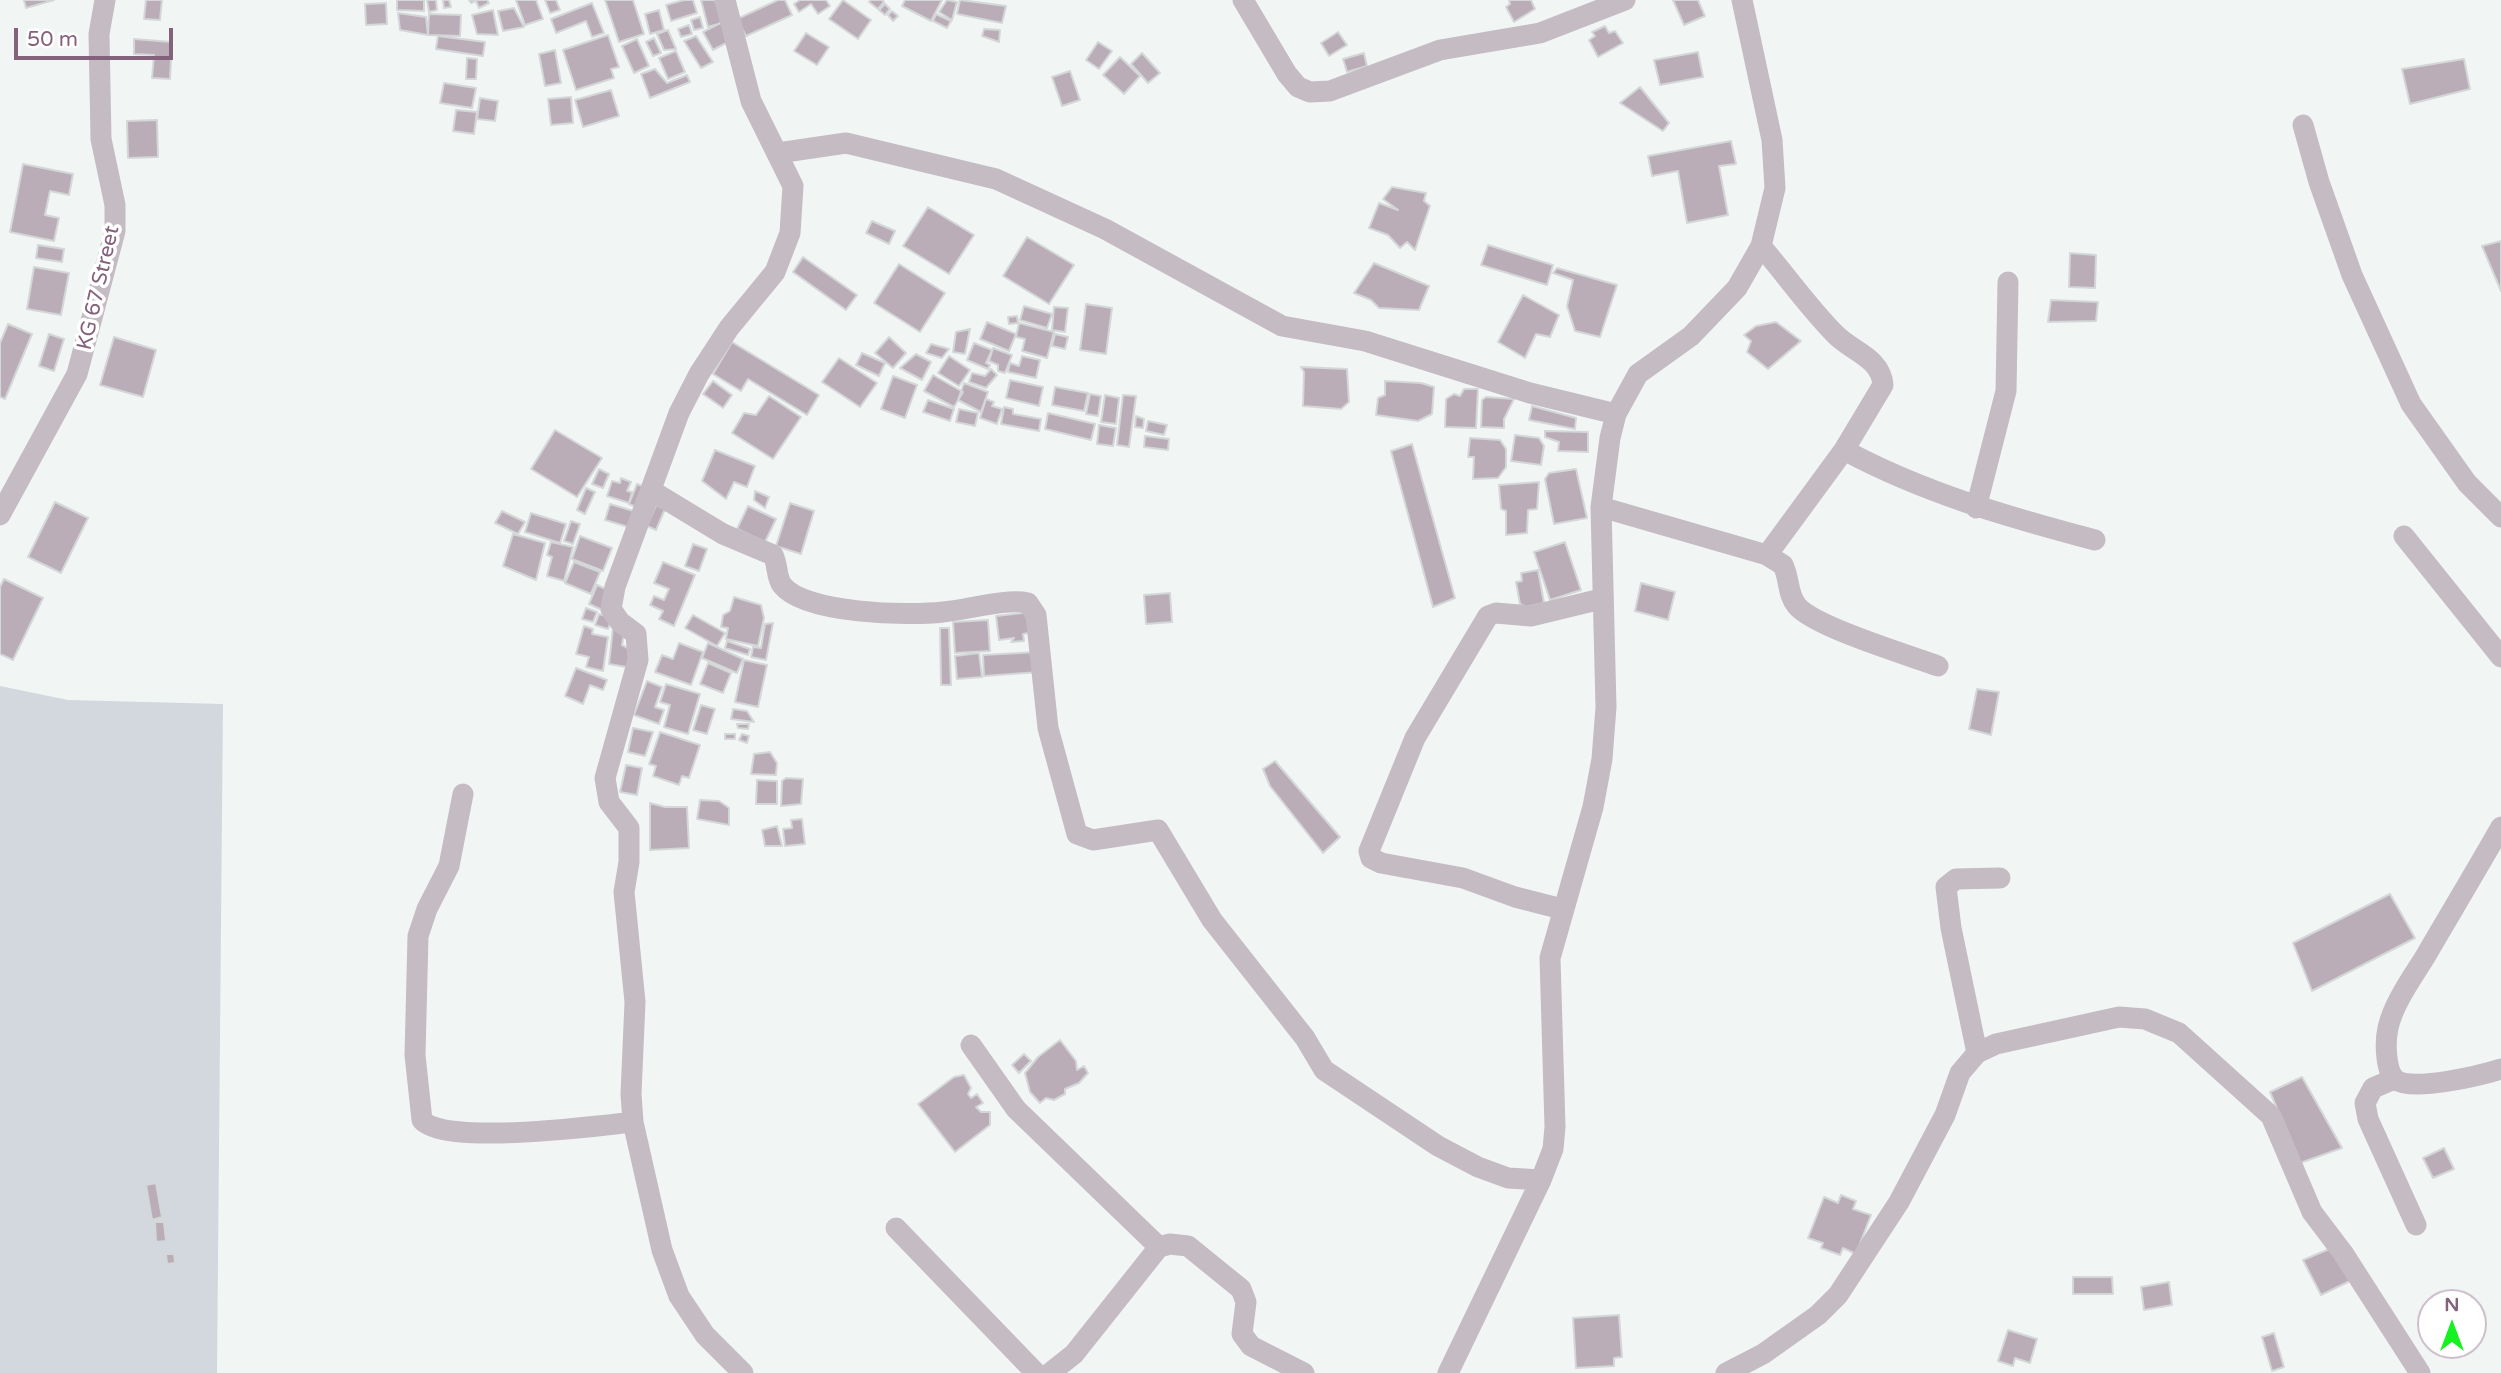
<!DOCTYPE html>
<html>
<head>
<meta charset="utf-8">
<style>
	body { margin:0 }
	#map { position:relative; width:2501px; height:1373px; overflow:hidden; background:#f1f6f5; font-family:"Varela Round",sans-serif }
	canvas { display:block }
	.north { position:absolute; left:2417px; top:1289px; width:70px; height:70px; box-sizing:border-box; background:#fff; border:2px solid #cec0cb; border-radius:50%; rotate:0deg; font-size:19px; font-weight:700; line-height:28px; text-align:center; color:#85627c }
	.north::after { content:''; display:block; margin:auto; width:24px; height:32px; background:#16f122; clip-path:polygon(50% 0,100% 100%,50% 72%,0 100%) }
	.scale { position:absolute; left:14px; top:28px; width:159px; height:32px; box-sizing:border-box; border:4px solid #85627c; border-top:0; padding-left:9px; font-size:21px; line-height:24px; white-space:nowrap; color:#85627c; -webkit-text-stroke:5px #fff; paint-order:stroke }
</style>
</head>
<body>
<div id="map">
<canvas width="2501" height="1373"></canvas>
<div class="north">N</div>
<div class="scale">50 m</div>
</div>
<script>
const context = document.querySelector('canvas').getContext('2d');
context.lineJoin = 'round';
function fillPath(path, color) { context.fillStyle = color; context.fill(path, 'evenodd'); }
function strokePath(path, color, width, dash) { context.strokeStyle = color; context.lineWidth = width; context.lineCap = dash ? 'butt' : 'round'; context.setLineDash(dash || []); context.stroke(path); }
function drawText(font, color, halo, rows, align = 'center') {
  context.font = font + ' "Varela Round",sans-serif'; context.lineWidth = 7; context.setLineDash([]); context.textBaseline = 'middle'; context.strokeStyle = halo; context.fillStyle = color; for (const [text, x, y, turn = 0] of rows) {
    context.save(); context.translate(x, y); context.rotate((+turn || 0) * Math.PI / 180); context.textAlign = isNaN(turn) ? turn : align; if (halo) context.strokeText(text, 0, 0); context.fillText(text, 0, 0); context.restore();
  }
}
const green = new Path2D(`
	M0,686L68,700L223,704L217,1373H0Z`);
const building = new Path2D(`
	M24,0H54L26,8Z
	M146,0H162L160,20L144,19Z
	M397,0H424V11L397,10Z
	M427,0H436L437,10L429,12Z
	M443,0H449L451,7L444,8Z
	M469,0H487L489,3L479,8L476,1L471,3Z
	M516,0H536L543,19L525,25Z
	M545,0H556L560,10L550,13Z
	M605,0H633L644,34L619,42Z
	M684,0H693L697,13L671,21L666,5Z
	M701,0H715L722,23L708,27Z
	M778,0H785L792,15L746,36L737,19Z
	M800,0H826L830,6L818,14L811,4L799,12L794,4Z
	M843,0L871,20L858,39L829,19Z
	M871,0H882L884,2L878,9L869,2Z
	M905,0H942L931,21L902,6Z
	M947,0L957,2L952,20L939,12Z
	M960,0L1006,6L1002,23L957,14Z
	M1509,0H1531L1535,9L1514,22L1506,7L1510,4Z
	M1673,0H1698L1705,16L1684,25Z
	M386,3L387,24L366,25L365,4Z
	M592,3L604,33L592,37L586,21L556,33L551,19Z
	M885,4L890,9L885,15L879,10Z
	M514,8L524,27L503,31L498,11Z
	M493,10L498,35L477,34L472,15Z
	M659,10L664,30L650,34L645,14Z
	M892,11L898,16L893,21L888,15Z
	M398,13L426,17L428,35L400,30Z
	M429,14L461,15L460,36L428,35Z
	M936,14L951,21L947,28L933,21Z
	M700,17L703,28L694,30L691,20Z
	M724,21L734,39L713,50L703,32Z
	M689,25L692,34L681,37L678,29Z
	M1605,26L1609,33L1615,31L1623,43L1598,57L1589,40L1595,36L1592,32Z
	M984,29L1000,30L999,42L982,36Z
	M668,30L676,49L664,50L657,34Z
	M1338,32L1347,45L1329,56L1321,43Z
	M806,33L829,47L817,65L794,51Z
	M608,35L619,67L611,69L614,78L576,90L563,50Z
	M438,36L485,42L483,56L436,49Z
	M696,36L713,62L701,68L684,41Z
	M654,38L661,53L653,56L646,42Z
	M134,39L172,42L170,79L152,78L154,55L134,54Z
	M637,39L649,66L634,73L622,46Z
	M1098,42L1112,51L1099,69L1086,60Z
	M555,50L561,83L545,86L539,54Z
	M676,51L685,72L668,79L659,58Z
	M1698,52L1703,77L1660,85L1654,60Z
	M1142,53L1160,73L1148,83L1131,64Z
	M1364,53L1367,66L1347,72L1343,59Z
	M1120,57L1140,76L1124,94L1103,75Z
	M467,58L477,59L476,79H466Z
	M2464,59L2470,89L2410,104L2402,69Z
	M655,69L667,83L687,75L690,82L650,98L641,74Z
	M1070,71L1080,100L1062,106L1052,77Z
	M444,83L476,88L472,108L440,103Z
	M1640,87L1669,123L1663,131L1620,103Z
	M611,90L619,116L583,127L575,100Z
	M571,97L573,123L551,125L548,99Z
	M480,98L498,101L495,121L477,119Z
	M456,110L477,112L474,134L453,131Z
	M157,120L158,157L128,158L127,121Z
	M1731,141L1736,164L1719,166L1728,215L1687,223L1678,171L1652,176L1648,156Z
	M23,164L73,174L69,195L50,191L45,215L59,218L54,241L10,232Z
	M1392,187L1426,193L1424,201L1430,206L1415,250L1407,242L1400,248L1388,235L1369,228L1379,203L1398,210L1383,199Z
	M928,207L974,235L949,274L903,246Z
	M872,221L895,231L889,244L866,233Z
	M1027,237L1074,265L1049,304L1003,276Z
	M2501,241V291L2482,246Z
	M38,245L64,249L62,262L36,258Z
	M1488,245L1553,265L1547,285L1481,265Z
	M2070,253L2096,255L2095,288L2069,287Z
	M803,257L857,295L846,310L793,272Z
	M1374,263L1429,286L1419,310L1379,308L1371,300L1354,293Z
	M899,264L945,293L920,332L874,303Z
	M34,267L69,273L61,315L27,309Z
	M1557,268L1617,285L1600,337L1575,331L1567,306L1573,280L1553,273Z
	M1523,295L1559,315L1550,337L1536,334L1525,358L1498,342Z
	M2051,300L2098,302L2096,321L2048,322Z
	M1086,304L1112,308L1106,354L1080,350Z
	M1024,306L1052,314L1047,328L1020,320Z
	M1054,307L1068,308L1065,332L1052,330Z
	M1017,316L1018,323L1009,324L1008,317Z
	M987,322L1016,334L1009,351L980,339Z
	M1776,322L1801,341L1768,369L1747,352L1751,341L1744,335L1756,326Z
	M1019,323L1054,332L1047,358L1022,351L1025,339L1016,337Z
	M8,324L32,334L5,399L0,397V343Z
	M970,329L965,354L953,352L956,332Z
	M49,334L64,339L54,371L39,366Z
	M1055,334L1068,337L1065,349L1052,346Z
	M114,337L156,350L143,397L100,385Z
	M889,337L906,353L893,368L875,353Z
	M732,342L819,395L807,415L748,379L741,391L713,374Z
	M974,343L992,350L986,363L990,365L988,369L967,360Z
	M931,344L949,349L942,358L926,353Z
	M993,348L1012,355L1005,373L998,371V365L989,361Z
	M862,353L885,363L879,376L856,365Z
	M916,354L931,362L922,380L900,368Z
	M949,356L970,370L959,386L938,373Z
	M1022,356L1040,360L1036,378L1008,372L1010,363L1019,366Z
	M839,358L877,383L860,407L822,382Z
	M1301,367L1347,369L1349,402L1341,409L1303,406L1304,372Z
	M991,369L997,375L986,388L969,382L972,373L985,376Z
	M933,375L963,392L954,407L924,391Z
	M893,376L917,385L905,418L881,409Z
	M1010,380L1043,387L1039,406L1006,398Z
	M713,381L732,395L723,408L703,394Z
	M1385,381L1421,383L1434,387L1432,414L1418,421L1376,415L1378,398L1385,395Z
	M964,383L988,392L981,412L958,400Z
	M1055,387L1088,393L1084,411L1052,405Z
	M1464,389H1478L1476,428L1445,427L1446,399L1454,394L1460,396Z
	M1090,394L1101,396L1098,416L1086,414Z
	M1105,395L1119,398L1116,424L1101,422Z
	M1123,395L1136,396L1129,447L1117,445Z
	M769,396L801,417L773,459L732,433L744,413L756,415Z
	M1486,397L1514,399L1504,419V428L1481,427L1482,400Z
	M986,399L994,402L992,406L1002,409L997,424L980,418Z
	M928,400L954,409L950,421L923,412Z
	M1532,406L1576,418L1575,429L1529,420Z
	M1004,407L1013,409V414L1041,419L1039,431L1001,424Z
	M959,409L978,413L975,426L956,422Z
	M1048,413L1095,424L1091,440L1045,429Z
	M1136,416L1144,419L1143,428L1135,427Z
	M1148,421L1167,425L1164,435L1146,431Z
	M1099,425L1116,428L1113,446L1097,444Z
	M555,430L602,458L577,497L531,469Z
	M1545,431L1588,432V452L1558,451L1559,442L1545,437Z
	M1515,435L1539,438L1544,446L1541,465L1511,461Z
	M1145,436L1169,439L1168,450L1144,447Z
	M1470,438L1500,440L1506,449V467L1498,478L1473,479L1474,457H1468Z
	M1412,444L1455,598L1433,607L1391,451Z
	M715,450L755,466L747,487L734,482L726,499L702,481Z
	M599,469L609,474L603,488L592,484Z
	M1576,469L1587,518L1554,524L1545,479L1549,473Z
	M621,478L631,482L627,491L632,492L629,503L607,496L612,481L620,483Z
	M1539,482L1537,509L1528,510L1527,533L1506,535V511L1501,509L1499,485Z
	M637,484L649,489L641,509L629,504Z
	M586,488L595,492L585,514L577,510Z
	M755,491L769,497L765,508L754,500Z
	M55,502L88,518L61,573L28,557Z
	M790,503L814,511L801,554L776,546Z
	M610,504L637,512L632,528L605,520Z
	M656,505L665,509L656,530L647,526Z
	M748,506L776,519L765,542L737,529Z
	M502,511L525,522L518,534L495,523Z
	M531,513L566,524L560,543L525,532Z
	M571,521L580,524L573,544L564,541Z
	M513,534L545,543L536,580L503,566Z
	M580,536L612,548L603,571L572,559Z
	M551,542L573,547L564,581L547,576L552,557L547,555Z
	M1565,542L1581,590L1550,600L1534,552Z
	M693,544L707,549L699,571L685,566Z
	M574,562L600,572L591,594L565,583Z
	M663,562L695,575L674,626L659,619L663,611L650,605L654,596L664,600L669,589L654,583Z
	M1538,570L1544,603L1526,607L1520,604L1516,582L1522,581L1521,573Z
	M4,579L43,598L13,660L0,654V587Z
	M1641,583L1675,592L1668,620L1635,611Z
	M597,585L619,595L611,614L589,604Z
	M1170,593L1172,622L1146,624L1144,595Z
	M734,597L761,605L764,618L758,646L726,639L728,628L721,627L723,615L730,611Z
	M586,608L597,612L593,622L582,619Z
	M1031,612L1034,632L1023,634L1024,641L1011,642L1014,638L999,640L996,616Z
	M599,614L612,618L608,629L595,625Z
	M693,615L725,633L717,646L685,628Z
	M988,620L990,651L955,653L953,622Z
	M773,623L766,660L751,657L753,647L761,648L765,624Z
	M584,626L593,629L592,634L608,637L603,671L586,667L589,657L576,654Z
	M613,627L625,629L622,645L635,652L632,668L609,664Z
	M940,628H949L951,685H941Z
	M727,641L750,649L748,655L725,648Z
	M679,643L703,652L691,685L655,672L662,655L673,659Z
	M708,643L743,659L737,673L702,658Z
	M1037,652L1039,672L984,676L983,655Z
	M979,653L982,677L957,679L955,656Z
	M744,660L767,665L758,707L735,702Z
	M708,663L731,673L723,693L700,684Z
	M576,668L607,680L603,690L590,685L583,704L565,696Z
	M647,681L662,687L655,707L664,710L659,724L634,715Z
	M666,684L700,694L688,734L664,727L670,705L660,702Z
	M1977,689L1999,692L1991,735L1969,729Z
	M701,705L715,709L707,734L693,730Z
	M733,709L747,711L754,722L731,719Z
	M737,724H749L748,729L738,728Z
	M633,728L653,732L645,756L628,752Z
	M660,732L700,745L689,778L682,776L679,785L653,776L656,766L649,764Z
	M725,734H735V739H725Z
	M742,734L749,736L747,743L739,740Z
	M770,752L777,763L776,775L751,774L754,754Z
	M1275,761L1340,837L1323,853L1270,786L1263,769Z
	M626,765L642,768L637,795L620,792Z
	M786,778L803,779L801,804L781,806L782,781Z
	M757,780L777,781V804H756Z
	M700,800L719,801L729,808V825L697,819Z
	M650,803L665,807H687L689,848L650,850Z
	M802,819L805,844L785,846L783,829L792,828L791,820Z
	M777,826L782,846H765L762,830Z
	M2390,894L2415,938L2312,991L2293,943Z
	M1060,1040L1076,1061L1077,1070L1084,1066L1088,1073L1079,1083L1065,1089V1094L1054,1100L1046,1098L1040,1103L1030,1092L1025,1073L1038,1057Z
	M1024,1054L1031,1061L1019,1073L1012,1065Z
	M964,1075L971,1088L968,1094L971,1098L977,1094L983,1103L976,1107L981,1112H990V1125L955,1152L918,1104L954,1077Z
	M2302,1077L2342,1148L2300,1163L2270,1092Z
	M2444,1148L2454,1169L2433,1178L2423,1158Z
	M156,1183L162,1217L152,1220L146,1185Z
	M1841,1195L1856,1201L1853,1209L1871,1215L1856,1254L1843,1248L1840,1255L1821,1248L1823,1243L1808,1238L1824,1197L1838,1203Z
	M155,1222H164L166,1241L156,1242Z
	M2334,1247L2350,1281L2321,1295L2303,1260Z
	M166,1254H174L175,1263L167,1264Z
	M2073,1277H2112L2113,1294H2073Z
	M2169,1282L2172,1305L2144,1310L2141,1287Z
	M1619,1315L1622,1357L1614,1358V1366L1576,1368L1573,1318Z
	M2008,1330L2037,1339L2030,1363L2015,1358L2013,1366L1998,1361Z
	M2274,1333L2284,1367L2272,1371L2262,1337Z`);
const minor = new Path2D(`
	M725,0L751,101L793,186L790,233L775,272L729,328L699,374L679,413L615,587L611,609L620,622L636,634L638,660L605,778L609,802L629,828V862L624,892L635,1002L631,1094L633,1122L662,1250L679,1296L705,1335L743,1373
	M1243,0L1287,74L1298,87L1310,92L1330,91L1440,50L1540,33L1625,0
	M2303,125L2319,182L2352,275L2411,404L2467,483L2501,517
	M778,153L846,143L996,179L1105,229L1282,326L1365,341L1530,393L1616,414
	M1761,246C1786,275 1809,308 1836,335C1853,352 1881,358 1883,385L1844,450L1767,555
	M1844,450C1924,493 2008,517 2095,540
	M652,491L723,534L773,555C778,564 776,577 782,585C804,614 909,616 943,612C967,610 1006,598 1028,603L1036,615L1048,728L1077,834L1093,840L1158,830L1212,920L1305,1038L1324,1070L1438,1146L1478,1167L1508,1178L1541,1180
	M1601,507L1767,555L1783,565C1790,579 1787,594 1797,606C1815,627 1908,655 1938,666
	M1976,508L2006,391L2008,282
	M0,515L77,374L115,231V205L101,139L99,34L105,0
	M2404,536L2501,657
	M463,794L449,866L427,909L418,936L415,1055L422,1120C444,1146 598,1126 633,1122
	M2501,827C2476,871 2450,914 2425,957C2412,978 2393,1004 2388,1028C2385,1041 2385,1072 2396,1080C2413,1092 2482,1075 2501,1069
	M1562,909L1515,897L1463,878L1381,863L1371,858L1369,851L1415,738L1488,616L1496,613L1531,616L1601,599
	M971,1045L1016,1109L1159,1247
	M1977,1053L1951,928L1946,887L1956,879L2000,878
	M2394,1079L2373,1088L2365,1103L2368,1119L2416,1225
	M896,1228L1036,1373
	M1050,1373L1074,1354L1159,1247L1170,1244L1188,1246L1241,1289L1246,1302L1242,1334L1251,1346L1304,1373
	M1448,1373L1541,1180L1553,1149L1555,1127L1550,958L1593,807L1602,759L1606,707L1601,507L1610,438L1616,414L1638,374L1691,336L1737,288L1761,246L1775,188L1772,140L1742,0
	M1726,1373L1763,1354L1818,1315L1838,1295L1899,1202L1945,1115L1960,1073L1977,1053L1996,1044L2119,1017L2145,1019L2179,1033L2271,1116L2312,1212L2343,1253L2420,1373`);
const streetNames = [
	["KG 67 Street",99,288,-77]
];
fillPath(green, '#d2d8de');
fillPath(building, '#baadb8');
strokePath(building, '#d4d7d7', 2);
strokePath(minor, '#c5bbc3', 21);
drawText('21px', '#85627c', '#fff', streetNames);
</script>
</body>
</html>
